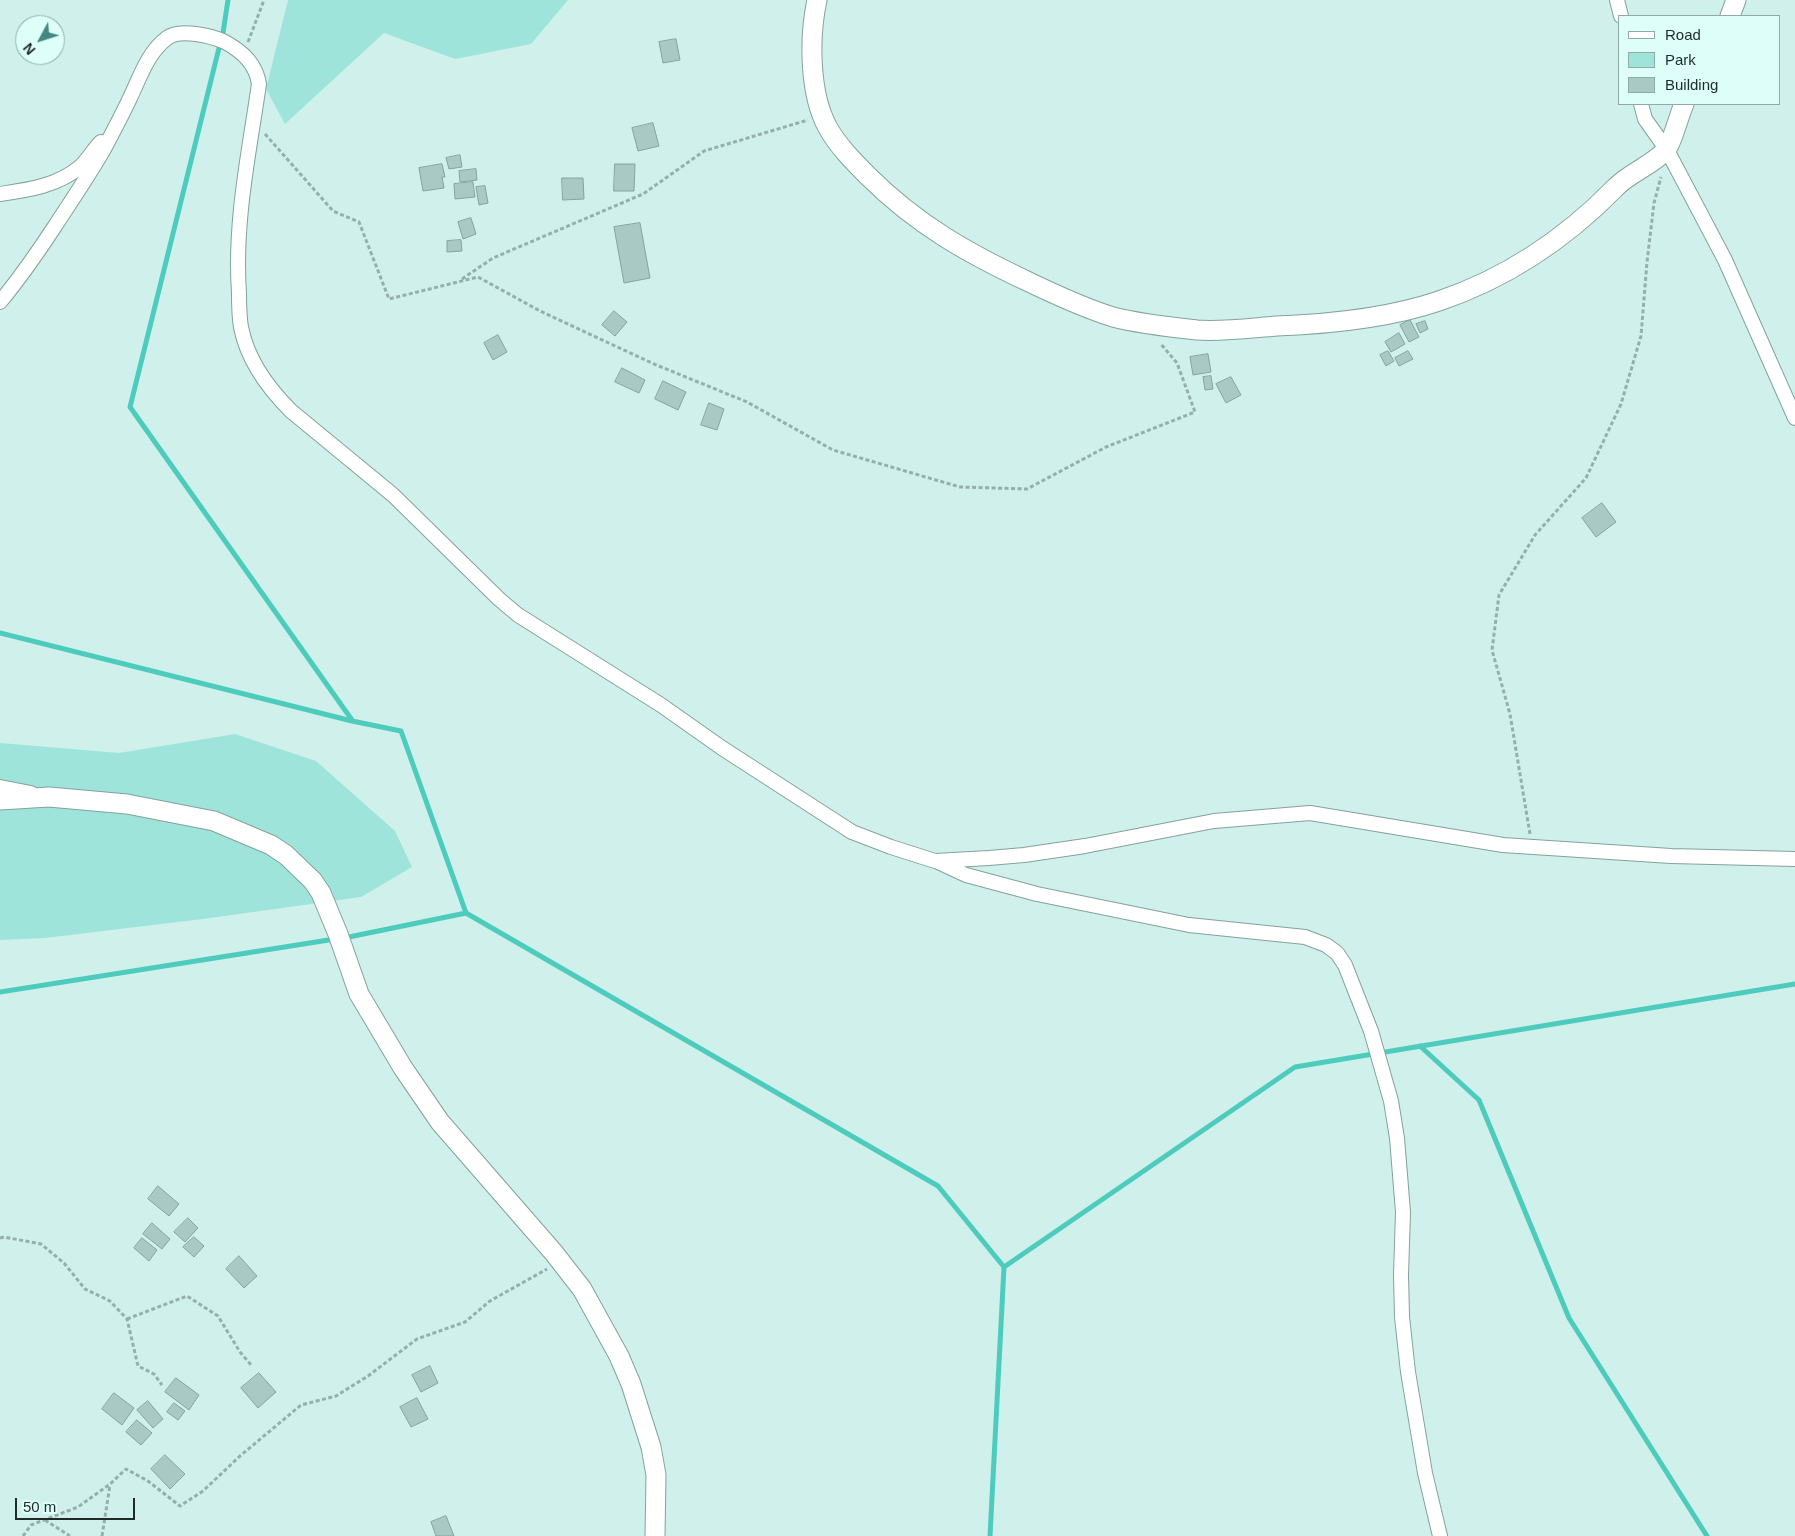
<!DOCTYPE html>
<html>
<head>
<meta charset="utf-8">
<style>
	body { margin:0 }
	#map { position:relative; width:1795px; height:1536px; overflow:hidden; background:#d0f0eb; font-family:Arial,sans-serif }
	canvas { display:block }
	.legend { position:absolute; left:1618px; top:15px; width:162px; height:90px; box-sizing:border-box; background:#ddfef9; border:1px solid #91aaa6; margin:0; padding:6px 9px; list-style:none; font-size:15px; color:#1e2b29 }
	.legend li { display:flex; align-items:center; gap:10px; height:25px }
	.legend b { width:25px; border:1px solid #91aaa6 }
	.north { position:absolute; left:15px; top:15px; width:50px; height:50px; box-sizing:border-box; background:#ddfef9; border:1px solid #91aaa6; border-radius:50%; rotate:230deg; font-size:14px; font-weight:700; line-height:20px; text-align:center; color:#1e2b29 }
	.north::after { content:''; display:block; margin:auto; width:18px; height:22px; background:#438981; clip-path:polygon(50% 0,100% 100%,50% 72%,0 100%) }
	.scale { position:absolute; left:15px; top:1498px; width:120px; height:22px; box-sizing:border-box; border:2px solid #1e2b29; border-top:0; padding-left:6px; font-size:15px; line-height:18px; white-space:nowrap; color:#1e2b29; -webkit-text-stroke:4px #ddfef9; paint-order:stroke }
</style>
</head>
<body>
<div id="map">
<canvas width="1795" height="1536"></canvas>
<ul class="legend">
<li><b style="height:6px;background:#fff"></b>Road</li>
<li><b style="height:14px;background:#9ee4db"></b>Park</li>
<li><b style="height:14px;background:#a9c9c4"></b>Building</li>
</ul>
<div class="north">N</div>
<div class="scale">50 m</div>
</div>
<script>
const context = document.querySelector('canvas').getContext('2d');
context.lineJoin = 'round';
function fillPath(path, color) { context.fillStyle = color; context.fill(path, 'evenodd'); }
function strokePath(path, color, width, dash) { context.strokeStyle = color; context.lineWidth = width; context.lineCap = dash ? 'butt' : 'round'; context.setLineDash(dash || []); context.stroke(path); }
const green = new Path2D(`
	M288,0H568L531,44L455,59L384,33L285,124L266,89Z
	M235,734L316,761L395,831L412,867L361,897L203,919L45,938L0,940V743L119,753Z`);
const stream = new Path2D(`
	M223,33L228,0
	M219,48L130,407L352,720
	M0,633L352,721L401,731L466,913L938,1186L1004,1267L990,1536
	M344,938L466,913
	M0,992L335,939
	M1420,1046L1479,1100L1569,1318L1707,1536
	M1004,1267L1295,1067L1795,984`);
const building = new Path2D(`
	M676,39L680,60L663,63L659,42Z
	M653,123L659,146L638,151L632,128Z
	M460,155L462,167L449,169L446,158Z
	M442,164L445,177H442L444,188L423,191L419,168Z
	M615,164H635L634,191H614Z
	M476,169L477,180L460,182L459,171Z
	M562,178H583L584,199L563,200Z
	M473,182L475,197L455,199L454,184Z
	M485,186L488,203L479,205L476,187Z
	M471,218L476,234L463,239L458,222Z
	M640,223L650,278L624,283L614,227Z
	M461,240L462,251L447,252V241Z
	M614,311L627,322L615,336L602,325Z
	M1410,320L1419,337L1409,342L1400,325Z
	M1425,321L1428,329L1420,333L1416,324Z
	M1399,333L1405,344L1391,352L1385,342Z
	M498,335L507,352L493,360L484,343Z
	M1388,351L1394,361L1386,366L1380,355Z
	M1408,351L1413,359L1399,366L1395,358Z
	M1208,354L1211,372L1193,375L1190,357Z
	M622,368L645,380L639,393L615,382Z
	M1211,376L1213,389L1205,390L1203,377Z
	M1231,377L1241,395L1226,403L1216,384Z
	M663,381L686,392L678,410L655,399Z
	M709,403L724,409L717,430L701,425Z
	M1602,503L1616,522L1596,537L1582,518Z
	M158,1186L179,1204L169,1216L148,1199Z
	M188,1218L198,1228L185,1242L174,1232Z
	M152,1223L170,1239L162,1249L143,1234Z
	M194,1237L204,1246L194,1257L183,1247Z
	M142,1238L157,1250L149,1261L134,1248Z
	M239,1256L257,1276L244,1288L226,1269Z
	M430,1366L438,1383L421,1392L412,1375Z
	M259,1373L276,1392L258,1408L241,1388Z
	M176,1378L199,1395L189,1410L165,1392Z
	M114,1393L134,1408L122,1425L102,1409Z
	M417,1398L428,1419L411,1427L400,1407Z
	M148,1401L163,1419L153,1428L137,1410Z
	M174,1403L185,1411L178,1420L167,1412Z
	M137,1420L152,1433L141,1445L126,1432Z
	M165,1455L185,1474L170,1489L151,1469Z
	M446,1516L454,1536H436L431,1522Z`);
const path = new Path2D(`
	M248,42L264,0
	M265,134L333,211L359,222L389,299L478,277L540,311L654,364L747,402L833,450L960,487L1027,489L1106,447L1195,412L1177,363L1160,343
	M462,279L493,258L643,194L704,151L808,120
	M1530,834L1510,714L1492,650L1499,595L1535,535L1586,478L1621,404L1641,336L1647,262L1654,203L1661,177
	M0,1238L4,1237L41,1244L64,1263L85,1289L110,1301L127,1319L138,1366L154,1374L162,1385
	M127,1319L187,1296L218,1316L240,1352L252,1366
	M45,1520L70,1536
	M23,1536L31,1525L78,1507L110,1484L126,1469L148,1481L180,1506L203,1491L240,1456L301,1405L336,1396L368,1376L417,1339L465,1322L490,1301L547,1269
	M102,1536L110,1485`);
const street = new Path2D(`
	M1617,0L1621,16
	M1641,104L1645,119L1667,150L1725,260L1795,418
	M0,194C28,190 58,186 81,166C88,159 94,149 101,142
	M0,302C20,278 38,252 55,226C72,200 89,175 104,149C113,132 122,115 130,98C140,77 148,52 167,38C180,28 212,36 225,42C243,52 256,64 259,84C249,153 234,222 239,293C239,304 239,316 241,327C247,359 268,388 291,411L393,495L499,599L518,615L661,705L722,748L852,832L891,847L935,861L989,858L1024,855L1085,846L1214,821L1310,813L1503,845L1671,856L1795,859
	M0,787L31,793
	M936,861L966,875L1037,894L1189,925L1305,937L1326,945L1337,953L1345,965L1371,1031L1391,1101L1397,1138L1403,1212L1401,1275L1402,1317L1408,1372L1425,1473L1440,1536`);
const secondary = new Path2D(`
	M817,0C809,37 809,94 828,128C838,146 854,162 868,176C916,224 967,253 1029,282C1056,295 1084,308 1113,317C1140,324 1169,327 1197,330C1223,332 1251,328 1277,326C1330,324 1389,318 1439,301C1507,278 1565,239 1615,188C1629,173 1651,166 1665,151C1672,144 1679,115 1684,104
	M1730,16L1736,0
	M0,800L49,797L127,804L214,821L271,845L286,855L313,881L321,893L338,934L359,994L403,1068L440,1122L554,1253L582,1289L619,1356L631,1384L651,1447L656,1475L655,1536`);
fillPath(green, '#9ee4db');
strokePath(stream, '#4dccbe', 5);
fillPath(building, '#a9c9c4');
strokePath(building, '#85a39f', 1);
strokePath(street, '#83a29d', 16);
strokePath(secondary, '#83a29d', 21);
strokePath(path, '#95afab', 3, [4, 2.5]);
strokePath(street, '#fff', 14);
strokePath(secondary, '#fff', 19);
</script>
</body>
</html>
